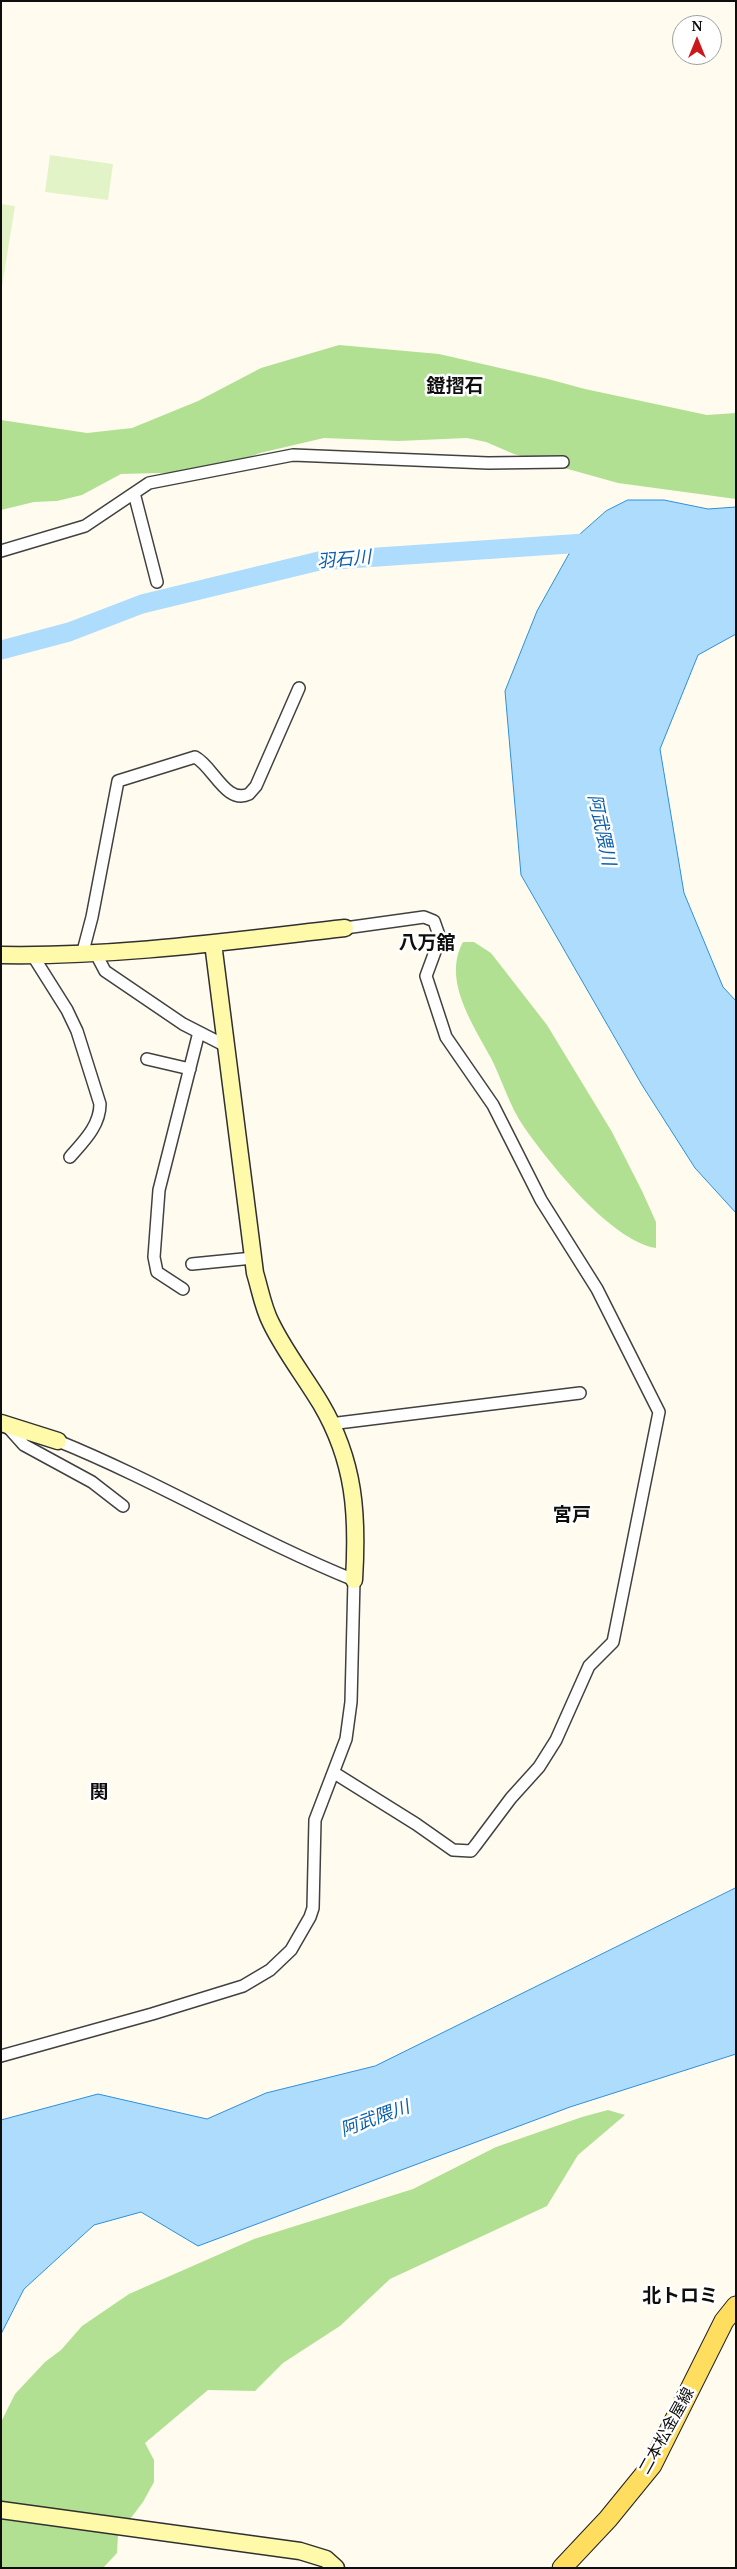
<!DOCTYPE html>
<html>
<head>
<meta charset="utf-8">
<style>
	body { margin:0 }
	#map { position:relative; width:737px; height:2569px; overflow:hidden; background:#fffcef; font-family:"Noto Serif",serif }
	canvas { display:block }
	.frame { position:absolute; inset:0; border:2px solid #0e0e0e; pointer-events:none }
	.north { position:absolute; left:672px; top:15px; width:50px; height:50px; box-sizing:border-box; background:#fff; border:1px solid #9f9f9f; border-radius:50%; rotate:0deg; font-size:14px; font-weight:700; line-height:20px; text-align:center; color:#0e0e0e }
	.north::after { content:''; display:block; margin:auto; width:18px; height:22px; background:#cb181a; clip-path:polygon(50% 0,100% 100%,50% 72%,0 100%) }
</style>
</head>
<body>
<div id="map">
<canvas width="737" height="2569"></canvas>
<div class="frame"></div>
<div class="north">N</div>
</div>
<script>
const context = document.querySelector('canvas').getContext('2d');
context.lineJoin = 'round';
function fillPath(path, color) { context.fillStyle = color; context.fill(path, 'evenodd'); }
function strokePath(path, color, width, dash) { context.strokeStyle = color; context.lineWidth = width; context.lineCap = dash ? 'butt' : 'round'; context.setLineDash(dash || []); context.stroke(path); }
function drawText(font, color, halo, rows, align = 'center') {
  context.font = font + ' "Noto Serif","Noto Sans JP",serif'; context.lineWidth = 5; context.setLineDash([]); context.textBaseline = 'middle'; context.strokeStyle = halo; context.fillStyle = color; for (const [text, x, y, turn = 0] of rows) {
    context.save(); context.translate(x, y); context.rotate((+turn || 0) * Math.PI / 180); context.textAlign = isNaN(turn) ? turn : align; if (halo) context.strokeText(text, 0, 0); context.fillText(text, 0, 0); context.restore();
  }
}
const forest = new Path2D(`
	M339,345L439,354L548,379L585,389L707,415L736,413V499L618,483L514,454L486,442L467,438L398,441L324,438L260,453L226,466L197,472L121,474L82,495L57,501L34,502L1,510V420L87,433L132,428L198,401L261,368Z
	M463,942H474L491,953L547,1025L612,1132L642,1191L656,1222V1248C611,1241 549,1163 524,1127C510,1107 502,1080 491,1058C473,1024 442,980 463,942Z
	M608,2110L625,2115L578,2155L547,2206L390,2279L340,2326L283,2363L255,2391L208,2390L145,2443L154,2460V2482L143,2502L118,2535L117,2553L103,2568H1V2422L15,2394L45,2362L61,2350L82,2326L129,2294L254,2239L413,2189L496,2147L582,2117Z`);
const pitch = new Path2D(`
	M50,155L113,164L108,200L45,192Z
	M1,204L15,206L1,293Z`);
const water = new Path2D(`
	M628,500H664L708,509L736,507V634L698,655L660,749L684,893L723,987L736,1001V1213L695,1168L642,1085L521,875L505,691L537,611L580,534L606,511Z
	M736,1888V2054L570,2107L198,2246L141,2212L94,2225L24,2289L1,2334V2120L98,2094L207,2119L266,2093L375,2066Z`);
const river = new Path2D(`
	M1,650L69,632L142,604L319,561L599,542`);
const street = new Path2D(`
	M134,493L157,582
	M1,551L85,526L149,483L293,455L488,463L563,462
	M96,954L105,971L183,1024L226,1046
	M82,955L92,917L118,781L195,757C213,766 226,805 249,794L256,786L299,688
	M33,956L67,1010L77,1031L100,1104C100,1126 83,1142 70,1157
	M147,1059L190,1069
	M192,1264L253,1258
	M183,1289L157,1272L154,1257L159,1190L199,1032
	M330,1424L580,1393
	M7,1426L24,1445L92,1482L123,1506
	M336,1774L416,1824L453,1850L471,1851L475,1846L511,1798L539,1767L556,1740L589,1666L613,1642L659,1412L597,1289L541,1200L493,1105L446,1037L426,976L440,938L434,921L424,917L345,928
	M1,2056L152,2014L243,1986L270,1970L291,1950L310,1917L313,1908L315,1820L346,1739L351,1702L354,1580C253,1539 159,1482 58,1441`);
const secondary = new Path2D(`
	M213,943L255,1273C260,1289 263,1308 271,1323C285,1352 305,1377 321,1404C355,1462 358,1515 354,1580
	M1,955C117,957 230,941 345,928
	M1,1423L58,1441
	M1,2510L300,2551L326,2559L336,2568`);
const primary = new Path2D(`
	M562,2568L608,2519L652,2465L724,2321L736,2306`);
const streetNames = [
	["二本松金屋線",667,2431,-61]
];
const waterNames = [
	["羽石川",344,560,-5],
	["阿武隈川",601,830,78],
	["阿武隈川",375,2119,-20]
];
const quarterNames = [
	["鐙摺石",455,387],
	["八万舘",427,944],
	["宮戸",572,1516],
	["関",99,1793],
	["北トロミ",680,2297]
];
fillPath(forest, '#b2e092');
fillPath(pitch, '#e2f4c7');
fillPath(water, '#aedcfc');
strokePath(water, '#2d8fda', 1);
strokePath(river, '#aedcfc', 19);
strokePath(street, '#414141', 14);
strokePath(secondary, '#303030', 19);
strokePath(primary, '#1f1f1f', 21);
strokePath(street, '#fff', 11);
strokePath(secondary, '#fff9aa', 16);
strokePath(primary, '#ffde5f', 19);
drawText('16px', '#0e0e0e', '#fff', streetNames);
drawText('italic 18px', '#0b5fac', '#fff', waterNames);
drawText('bold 19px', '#0e0e0e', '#fff', quarterNames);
</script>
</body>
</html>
